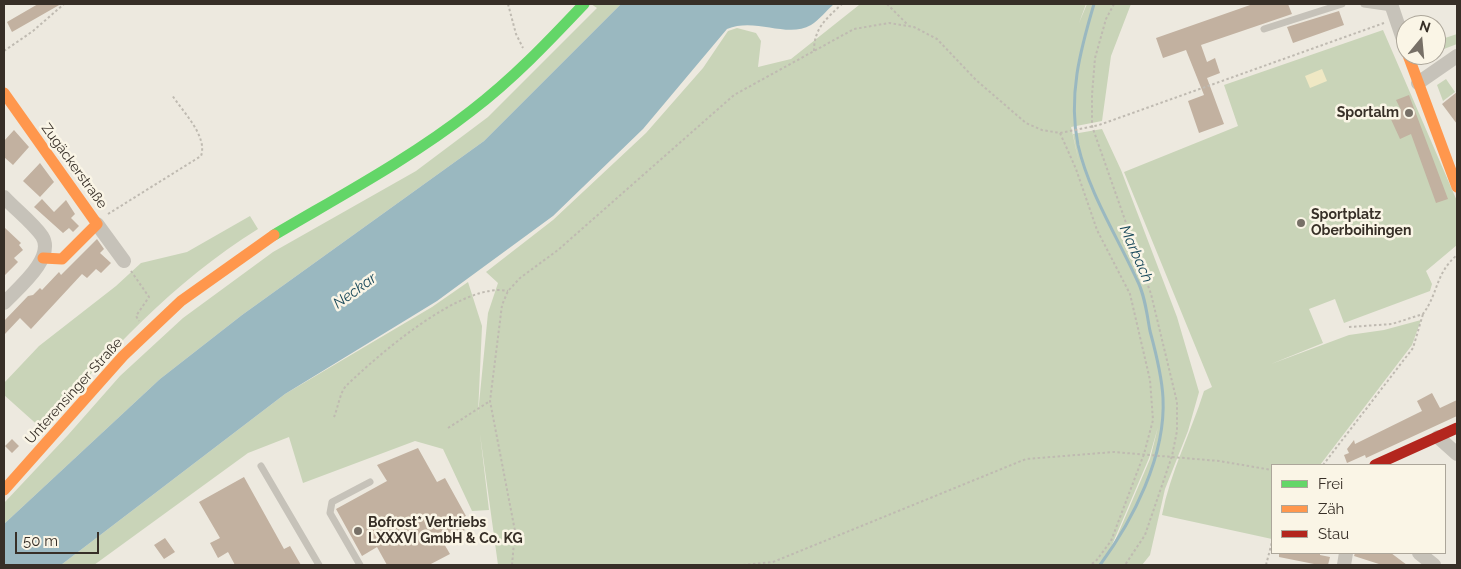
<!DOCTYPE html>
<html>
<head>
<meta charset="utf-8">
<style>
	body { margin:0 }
	#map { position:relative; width:1461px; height:569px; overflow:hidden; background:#ede9df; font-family:Raleway,sans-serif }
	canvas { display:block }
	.frame { position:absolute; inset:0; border:5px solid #372f27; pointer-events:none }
	.legend { position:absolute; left:1271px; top:464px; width:175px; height:90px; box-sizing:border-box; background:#faf5e6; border:1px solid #aca69a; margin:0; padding:6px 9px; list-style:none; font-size:15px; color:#372f27 }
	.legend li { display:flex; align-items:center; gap:10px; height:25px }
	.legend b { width:25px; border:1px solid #aca69a }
	.north { position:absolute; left:1396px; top:15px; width:50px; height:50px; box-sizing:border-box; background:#faf5e6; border:1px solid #aca69a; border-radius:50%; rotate:17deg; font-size:14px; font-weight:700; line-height:20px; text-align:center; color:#372f27 }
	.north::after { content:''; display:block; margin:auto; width:18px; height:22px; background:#777067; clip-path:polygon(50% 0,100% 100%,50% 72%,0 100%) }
	.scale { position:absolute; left:15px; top:532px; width:84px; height:22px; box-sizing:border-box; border:2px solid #372f27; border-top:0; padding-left:6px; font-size:15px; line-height:18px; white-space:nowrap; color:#372f27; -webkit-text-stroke:4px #faf5e6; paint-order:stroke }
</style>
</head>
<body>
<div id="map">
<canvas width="1461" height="569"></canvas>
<div class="frame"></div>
<ul class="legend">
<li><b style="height:6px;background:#63d668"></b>Frei</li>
<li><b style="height:6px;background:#ff974d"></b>Zäh</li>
<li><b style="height:6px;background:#b3261e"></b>Stau</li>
</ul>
<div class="north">N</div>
<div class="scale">50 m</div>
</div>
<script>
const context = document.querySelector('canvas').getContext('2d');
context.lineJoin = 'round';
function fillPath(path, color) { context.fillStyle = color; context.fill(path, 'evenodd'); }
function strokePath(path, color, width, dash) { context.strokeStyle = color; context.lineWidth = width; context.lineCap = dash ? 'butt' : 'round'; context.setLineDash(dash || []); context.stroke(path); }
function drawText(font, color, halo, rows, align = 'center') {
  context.font = font + ' Raleway,sans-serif'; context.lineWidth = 5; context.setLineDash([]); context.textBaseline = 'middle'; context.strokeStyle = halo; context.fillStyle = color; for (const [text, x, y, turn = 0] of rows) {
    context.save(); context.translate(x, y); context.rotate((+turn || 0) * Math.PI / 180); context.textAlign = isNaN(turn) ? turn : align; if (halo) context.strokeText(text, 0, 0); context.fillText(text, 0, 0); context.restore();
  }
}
const green = new Path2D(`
	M591,4H621L484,141L242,315L160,379L4,524V503L68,435L120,376L183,318L273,252L416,171L488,117L597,8Z
	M864,4H1086L1079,23L1087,4H1131L1111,56L1102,121L1071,127L1070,122L1079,163L1073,134L1102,129L1121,170L1177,317L1199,392L1188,431L1165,489L1150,555L1142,565H498L480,434L489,510L472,511L443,449L415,441L303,483L289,437L248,453L94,565H61L285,394L432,307L468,282L482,326L478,414L488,313L498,283L486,272L553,220L646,133L703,68L728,31L737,28L756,33L761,41L758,67L791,59L859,5ZM1158,427L1150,459L1115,541L1112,545L1149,458Z
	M1383,30L1457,201V245L1426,271L1432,284L1430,291L1344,323L1335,299L1309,309L1323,343L1271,364L1349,335L1384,330L1421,320L1412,345L1320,465H1272V539L1162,515C1170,473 1191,432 1204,391L1212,387L1124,172L1238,126L1224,85Z
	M1457,34V44L1436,52V41Z
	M1446,79L1455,92L1443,101L1437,85Z
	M250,216L258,229C174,281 106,355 42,429L4,395V383L39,346L116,286L141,263L187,252Z`);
const sand = new Path2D(`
	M1322,69L1327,81L1310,88L1305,76Z`);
const water = new Path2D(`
	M621,4H834C827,10 819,20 811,25C787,39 756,17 727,29L643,129L553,216L437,301L285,394L61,565H4V524L160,379L242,315L484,141Z`);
const stream = new Path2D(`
	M1094,4C1080,51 1068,96 1078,145C1089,193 1117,236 1137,280C1145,295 1147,315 1150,331C1156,353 1162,376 1163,398C1166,456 1133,520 1100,565`);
const building = new Path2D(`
	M38,4H61L12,32L7,22Z
	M1253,4H1288L1292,14L1201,45L1207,62L1215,58L1220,73L1207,78L1224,124L1199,133L1188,101L1204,95L1186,50L1163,58L1156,38Z
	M1339,11L1344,25L1293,43L1287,27Z
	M1457,92V124L1442,104Z
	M1409,95L1448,199L1436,203L1411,134L1400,139L1389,115L1401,110L1396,100Z
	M14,130L29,147L13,165L4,157V141Z
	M40,163L54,182L40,197L23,181Z
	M42,199L54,212L66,200L75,214L71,218L79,226L73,232L69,228L63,233L34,207Z
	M4,227L21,243L19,245L23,250L14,258L18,262L4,276Z
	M97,239L104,249L100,253L111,263L101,273L96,269L87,278L82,274L31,329L20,318L4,335V321L28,296L33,295L40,288L42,290L59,272L61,275Z
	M1432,393L1440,408L1457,400V416L1366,458L1365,455L1347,463L1344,455L1349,453L1347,449L1354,440L1355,444L1422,411L1417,401Z
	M12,439L19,446L12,453L5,446Z
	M418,448L437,482L445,478L466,516L459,520L465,530L443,542L450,554L429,565H387L377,547L362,556L336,509L387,481L377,465Z
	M244,477L284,549L290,546L301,565H235L228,552L218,558L210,543L220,538L199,502Z
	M165,538L175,552L164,559L154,545Z
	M1279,553H1320V555L1330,557L1328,565H1319L1279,557Z
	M1355,553H1391L1407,565H1382L1354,556Z`);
const path = new Path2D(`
	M508,4L516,34L523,48
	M887,4L908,25
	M1114,4L1106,19L1095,58L1092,95V126L1151,294L1177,402V431L1172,456L1145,535L1125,565
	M4,51L33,31L64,4
	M814,51C814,28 826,19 842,4
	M1060,133L1076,169L1097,230L1130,294L1150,380L1153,420L1144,454L1111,541L1096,561L1090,565
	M108,214L201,156C208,136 182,111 172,95
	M131,271L149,297L136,316L139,321
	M1349,327L1392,324L1423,314C1439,292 1435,274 1457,255
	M334,417C338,408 340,391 347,385C378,355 463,281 508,291
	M448,428L490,401
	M1323,465L1413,348L1423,314
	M512,565L515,531L490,401L502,305L508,291L520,278L558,250L734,95L854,29L889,23L914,27L937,39L976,80L1026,123L1042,130L1060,133L1099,125L1384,23
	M743,565L773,562L1026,459L1114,452L1219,461L1272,470
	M1266,565L1272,542`);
const lane = new Path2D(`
	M1364,4L1392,8
	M1264,29L1342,4
	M261,466L319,565
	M360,565L330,513L332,502L370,482`);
const street = new Path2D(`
	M1391,4L1406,48
	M1418,83L1457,56
	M4,197C16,210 32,222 42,236C56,258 17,289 4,303
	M97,224L124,261
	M1438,437L1457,454
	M1419,553L1434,565
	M1344,565L1346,553`);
const fast = new Path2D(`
	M274,235C340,196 411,158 471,111C513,79 548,42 584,4`);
const slow = new Path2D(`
	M1408,55L1457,187
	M4,93L97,224L62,259L43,258
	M4,490L123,356L181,301L274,235`);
const jam = new Path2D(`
	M1375,465L1457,428`);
const markers = [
	[1409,113,5,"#777067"],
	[1301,223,5,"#777067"],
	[358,531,5,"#777067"]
];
const poiNames = [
	["Sportalm",1399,113,"right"],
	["Sportplatz",1311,215],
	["Oberboihingen",1311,231],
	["Bofrost* Vertriebs",368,523],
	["LXXXVI GmbH & Co. KG",368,539]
];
const streetNames = [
	["Zugäckerstraße",74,166,54],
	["Unterensinger Straße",74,391,-48]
];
const waterNames = [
	["Marbach",1136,254,66],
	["Neckar",355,291,-36]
];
fillPath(green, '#c9d4b8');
fillPath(sand, '#efe8c4');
fillPath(water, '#9ab8c0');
strokePath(stream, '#9ab8c0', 3);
fillPath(building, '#c2b1a0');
strokePath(path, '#bfbab1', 2, [2.5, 2.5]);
strokePath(lane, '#c6c2b9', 7);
strokePath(street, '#c6c2b9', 14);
strokePath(fast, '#63d668', 11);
strokePath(slow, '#ff974d', 11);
strokePath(jam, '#b3261e', 11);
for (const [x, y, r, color] of markers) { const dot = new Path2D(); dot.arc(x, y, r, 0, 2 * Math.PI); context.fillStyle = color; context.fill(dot); strokePath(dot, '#faf5e6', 2); }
drawText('bold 14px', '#372f27', '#faf5e6', poiNames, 'left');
drawText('14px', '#372f27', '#faf5e6', streetNames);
drawText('italic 15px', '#19495b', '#faf5e6', waterNames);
</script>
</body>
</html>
